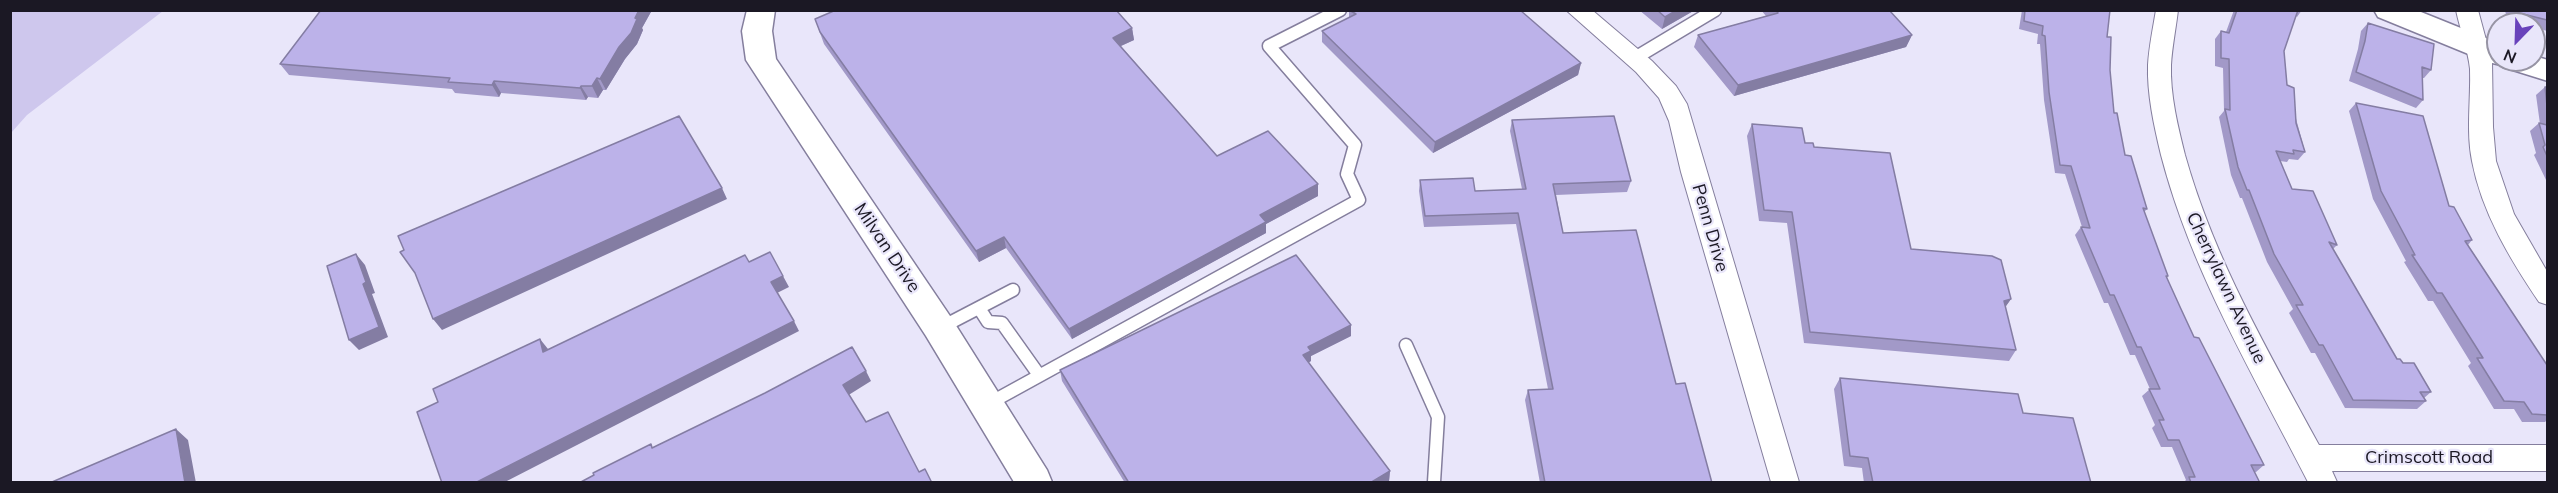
<!DOCTYPE html>
<html>
<head>
<meta charset="utf-8">
<style>
	body { margin:0 }
	#map { position:relative; width:2558px; height:493px; overflow:hidden; background:#e9e6fa; font-family:Mulish,sans-serif }
	canvas { display:block }
	.frame { position:absolute; inset:0; border:12px solid #1b1824; pointer-events:none }
	.north { position:absolute; left:2486px; top:12px; width:60px; height:60px; box-sizing:border-box; background:#e9e6fa; border:2px solid #9794a4; border-radius:50%; rotate:203deg; font-size:16px; font-weight:700; line-height:24px; text-align:center; color:#1b1824 }
	.north::after { content:''; display:block; margin:auto; width:21px; height:27px; background:#6943bb; clip-path:polygon(50% 0,100% 100%,50% 72%,0 100%) }
</style>
</head>
<body>
<div id="map">
<canvas width="2558" height="493"></canvas>
<div class="frame"></div>
<div class="north">N</div>
</div>
<script>
const context = document.querySelector('canvas').getContext('2d');
context.lineJoin = 'round';
function fillPath(path, color) { context.fillStyle = color; context.fill(path, 'evenodd'); }
function strokePath(path, color, width, dash) { context.strokeStyle = color; context.lineWidth = width; context.lineCap = dash ? 'butt' : 'round'; context.setLineDash(dash || []); context.stroke(path); }
function drawText(font, color, halo, rows, align = 'center') {
  context.font = font + ' Mulish,sans-serif'; context.lineWidth = 4.5; context.setLineDash([]); context.textBaseline = 'middle'; context.strokeStyle = halo; context.fillStyle = color; for (const [text, x, y, turn = 0] of rows) {
    context.save(); context.translate(x, y); context.rotate((+turn || 0) * Math.PI / 180); context.textAlign = isNaN(turn) ? turn : align; if (halo) context.strokeText(text, 0, 0); context.fillText(text, 0, 0); context.restore();
  }
}
const green = new Path2D(`
	M11,10H163V11L27,115L11,133Z`);
const lane = new Path2D(`
	M1635,58L1715,10
	M979,308L988,322L1002,323L1039,375
	M940,328L1013,290
	M1406,345L1438,417L1434,482
	M988,404L1359,200L1347,174L1355,145L1269,46L1340,10`);
const street = new Path2D(`
	M1566,10H1592L1652,61L1676,86L1687,104L1799,482H1771L1681,172L1669,121L1659,98L1636,72Z
	M2156,10H2178C2176,28 2172,47 2171,65C2170,95 2178,127 2185,155C2214,259 2268,351 2319,445H2548V471H2332L2337,482H2308C2254,376 2191,271 2161,155C2154,126 2147,94 2148,65C2149,47 2153,28 2156,10Z
	M2456,10H2478L2492,62L2493,127L2496,161L2514,214L2548,273V305L2539,302C2510,259 2482,213 2472,161C2466,131 2471,100 2470,69C2468,49 2460,30 2456,10Z`);
const secondary = new Path2D(`
	M747,10H775L772,31L776,59L950,316L1047,470L1052,482H1014L926,336L746,60L742,31Z
	M2374,10H2416L2498,43V60H2534V56L2548,60V81L2503,67L2501,65L2488,62L2378,17Z`);
const wall = new Path2D(`
	M321,10H652L642,28L643,30L637,44L625,59L606,90H603L598,98L588,97L586,100L501,93L499,97L455,93L452,89L289,75L280,64Z
	M1349,10L1581,63L1578,75L1433,153L1322,42V31L1349,18Z
	M1639,10H1695L1662,29Z
	M1761,10H1889L1912,35L1906,47L1734,96L1694,47L1698,35L1766,16Z
	M2022,10H2110L2107,37L2110,70L2114,113L2125,155L2147,209L2144,212L2168,276L2167,278L2181,309L2194,337L2264,465L2256,472H2255L2260,483H2183L2186,480L2172,447H2161L2152,428L2155,425L2142,396L2150,389L2135,355H2130L2108,303H2104L2075,235L2081,227H2082L2065,174L2055,173L2044,100L2040,44H2037L2038,34L2019,29Z
	M2234,10H2302L2297,17L2296,16L2284,51L2287,85L2305,152L2298,160L2289,159L2287,162L2280,161L2292,189L2337,245L2333,249L2397,359L2403,363L2431,392L2424,398L2426,401L2417,409L2345,408L2315,353H2311L2289,313L2293,309L2267,262L2242,198H2240L2231,175L2219,117L2224,111L2223,68L2215,66V39L2221,31L2226,32Z
	M2505,10H2547V31L2534,27V24H2522L2507,20Z
	M815,19L1132,28L1134,40L1121,46L1217,156L1318,184V196L1266,224V233L1072,339L1006,248L979,262L824,44Z
	M2368,23L2431,70L2424,78H2422L2423,100L2416,108L2349,81L2358,49L2361,31Z
	M2545,87H2547V182L2534,155L2536,153L2530,131L2539,123L2540,124L2536,95Z
	M2356,103L2449,206L2472,240L2468,245L2547,365V420L2545,422H2522L2514,409H2494L2468,366L2471,363L2433,301H2428L2404,262L2406,261L2373,199L2349,111Z
	M1512,120L1631,181L1627,192L1556,195L1563,233L1676,384L1712,483H1540L1525,400L1528,390L1548,389L1516,224L1424,227L1419,191L1420,180L1475,191L1522,189L1510,131Z
	M1752,124L1814,147L1911,249L2011,299L2005,307L2016,350L2009,361L1804,343L1787,223L1759,221L1747,136Z
	M1351,336L1311,356V361L1308,363L1390,471L1389,481L1386,483H1125L1062,381L1060,370Z
	M1840,378L2023,413L2091,483H1864L1862,468L1844,466L1834,389Z`);
const shadedWall = new Path2D(`
	M639,10H652L642,28L643,30L637,44L625,59L606,90L600,79Z
	M1677,10H1695L1662,29L1665,17Z
	M1132,28L1134,40L1114,49L1113,38Z
	M1912,35L1906,47L1734,96L1738,85Z
	M1581,63L1578,75L1433,153L1435,142Z
	M597,78L603,90L598,98L592,86Z
	M494,81L501,93L499,97L492,85Z
	M581,86L588,97L586,100L580,88Z
	M1318,184V196L1266,224V233L1072,339L1069,329L1260,215Z
	M722,188L727,199L442,330L433,319Z
	M1004,237L1006,248L979,262L976,251Z
	M356,254L365,265L375,293L372,294L388,337L359,350L349,340L363,284Z
	M783,276L789,287L777,293L771,282Z
	M2011,299L2004,309V301Z
	M794,321L799,331L503,483H475Z
	M1351,325V336L1311,356V361L1302,366L1303,355L1308,347Z
	M540,339L548,349L543,352Z
	M866,371L871,381L847,396L843,385Z
	M176,429L188,440L196,483H185Z
	M1390,471L1389,481L1386,483H1370Z`);
const building = new Path2D(`
	M321,10H639L635,18L637,19L631,33L619,47L600,79L597,78L592,86H581L580,88L494,81L492,85L448,82L450,78L280,64Z
	M836,10H1116L1132,28L1113,38L1217,156L1268,131L1318,184L1260,215L1266,222L1069,329L1004,237L976,251L820,32L815,19Z
	M1349,10H1520L1581,63L1435,142L1322,31L1356,14Z
	M1657,10H1677L1665,17Z
	M1776,10H1889L1912,35L1738,85L1698,35L1778,13Z
	M2025,10H2110L2107,37H2111L2110,70L2114,113H2117L2125,155L2131,156L2147,209L2143,208L2168,276H2166L2181,309L2194,337L2199,338L2264,465H2251L2260,483H2191L2189,477H2195L2179,440H2168L2159,420H2164L2149,389H2160L2141,347H2137L2114,295H2110L2081,227L2090,228L2071,166L2060,165L2049,92L2045,36L2042,35L2043,26L2024,21Z
	M2237,10H2298L2284,51L2287,85L2294,88L2296,123L2305,152L2293,150L2294,154L2276,151L2292,189L2313,191L2337,245L2329,242L2397,359H2400L2403,363H2414L2431,392H2420L2426,401L2353,400L2323,345H2319L2296,305H2303L2274,254L2249,190H2247L2238,167L2225,109L2230,110L2229,59L2221,58V31L2229,33Z
	M2514,10H2547V20L2515,12Z
	M2368,23L2434,44L2431,70L2422,67L2423,100L2356,72L2365,41Z
	M2545,87H2547V106Z
	M2356,103L2423,116L2449,206L2454,207L2472,240L2465,241L2547,365V415L2532,414L2524,402L2504,401L2477,358H2483L2442,293H2437L2412,255H2415L2381,191Z
	M679,116L722,188L433,319L415,273L400,252L404,250L398,236Z
	M1614,116L1631,181L1553,184L1563,233L1636,230L1676,384L1685,383L1712,483H1545L1528,390L1553,389L1518,213L1425,216L1420,180L1473,178L1475,191L1526,189L1512,120Z
	M2539,123L2547,125V156L2543,147L2545,145Z
	M1752,124L1802,128L1805,143H1813L1814,147L1890,153L1911,249L1992,256L2001,260L2011,299L2004,301L2016,350L1810,332L1792,212L1764,210Z
	M770,252L783,276L771,282L794,321L475,483H442L417,412L438,402L433,389L540,339L543,352L745,255L749,262Z
	M356,254L366,282L363,284L379,327L349,340L327,266Z
	M1296,255L1351,325L1308,347L1311,351L1303,355L1390,471L1370,483H1129L1060,370Z
	M852,347L866,371L843,385L866,422L888,412L919,472L925,469L932,483H579L594,475L593,473L651,444L652,448L765,393Z
	M1840,378L2018,394L2023,413L2073,418L2091,483H1873L1868,458L1850,456Z
	M176,429L185,483H52V482Z`);
const streetNames = [
	["Penn Drive",1710,228,74],
	["Milvan Drive",887,248,56],
	["Cherrylawn Avenue",2226,288,65],
	["Crimscott Road",2429,458]
];
fillPath(green, '#cec7ed');
strokePath(lane, '#847e9d', 15);
strokePath(street, '#847e9d', 2);
strokePath(secondary, '#847e9d', 3);
strokePath(lane, '#fff', 12);
fillPath(street, '#fff');
fillPath(secondary, '#fff');
fillPath(wall, '#a299c8');
fillPath(shadedWall, '#847da3');
fillPath(building, '#bcb2e9');
strokePath(building, '#847da3', 1.5);
drawText('18px', '#1b1824', '#e9e6fa', streetNames);
</script>
</body>
</html>
